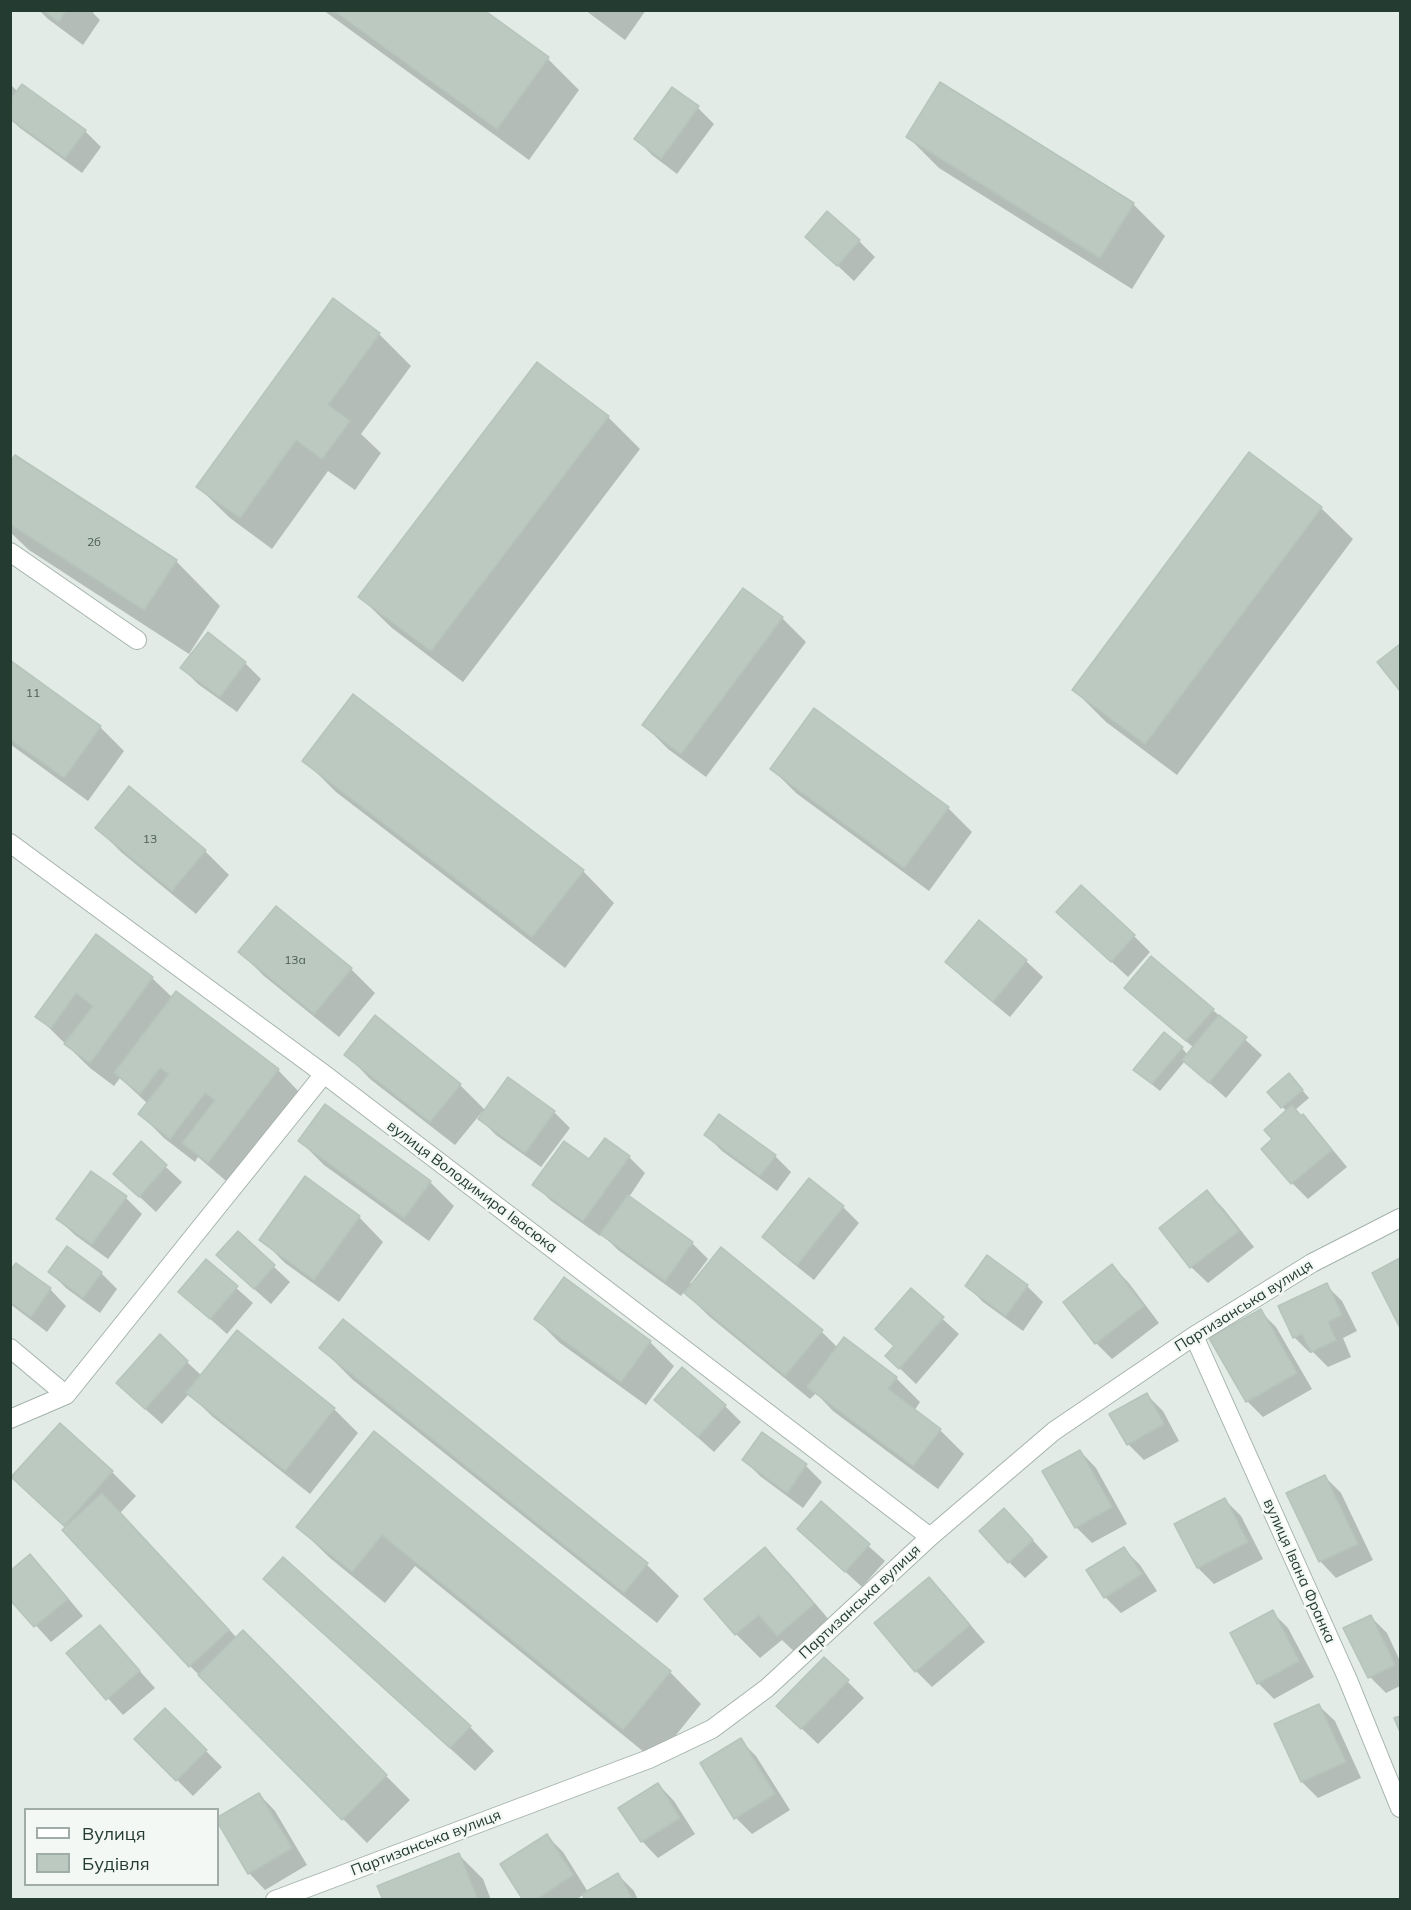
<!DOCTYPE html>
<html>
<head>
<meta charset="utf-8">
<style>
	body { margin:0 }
	#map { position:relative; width:1411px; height:1910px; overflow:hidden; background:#e2ebe6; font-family:Mulish,sans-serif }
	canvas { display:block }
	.frame { position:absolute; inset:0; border:12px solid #243b31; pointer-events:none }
	.legend { position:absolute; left:24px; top:1808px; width:195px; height:78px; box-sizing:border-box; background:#f3f8f5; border:2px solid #a0aca7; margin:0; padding:8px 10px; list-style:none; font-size:18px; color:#243b31 }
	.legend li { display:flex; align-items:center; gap:12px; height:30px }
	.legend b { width:30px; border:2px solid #a0aca7 }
</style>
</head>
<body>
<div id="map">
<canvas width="1411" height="1910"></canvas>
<div class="frame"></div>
<ul class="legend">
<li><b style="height:8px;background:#fff"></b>Вулиця</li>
<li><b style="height:16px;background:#bbc9c1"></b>Будівля</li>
</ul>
</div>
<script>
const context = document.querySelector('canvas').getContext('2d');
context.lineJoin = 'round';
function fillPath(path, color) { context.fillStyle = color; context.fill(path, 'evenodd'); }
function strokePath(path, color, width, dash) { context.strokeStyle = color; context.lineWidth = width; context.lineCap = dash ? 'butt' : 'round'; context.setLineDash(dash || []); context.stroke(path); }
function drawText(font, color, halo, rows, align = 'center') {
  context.font = font + ' Mulish,sans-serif'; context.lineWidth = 5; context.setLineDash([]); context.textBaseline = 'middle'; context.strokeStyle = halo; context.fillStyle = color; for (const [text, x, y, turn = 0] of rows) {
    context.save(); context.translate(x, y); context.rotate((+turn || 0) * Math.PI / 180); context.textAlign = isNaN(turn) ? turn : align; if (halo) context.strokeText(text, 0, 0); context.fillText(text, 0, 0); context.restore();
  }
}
const shadow = new Path2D(`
	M39,10H95L93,13L100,20L83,45L48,19Z
	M323,10H482L548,59L579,90L529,160Z
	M585,10H646L625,40Z
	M10,84L18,92L85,131L101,147L82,173L20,128L10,119Z
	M940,84L1133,204L1165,236L1132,289L939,168L908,137Z
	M698,108L714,124L677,174L652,155L636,139Z
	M807,237L859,241L875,257L854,281Z
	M379,334L411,366L361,434L381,453L355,490L328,471L272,549L230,518L198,487Z
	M537,364L608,417L640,449L463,682L392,628L360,597Z
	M10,465L176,561L220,606L189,654L29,550L10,532Z
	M1321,508L1353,539L1177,775L1106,722L1074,690Z
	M782,618L806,642L706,777L668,749L644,725Z
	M208,634L245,663L261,679L237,712L198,684L182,668Z
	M1400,646V689L1379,662Z
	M10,662L100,727L124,751L88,801L10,744Z
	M304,760L583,871L614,903L565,968L336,792Z
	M772,769L948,808L972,832L929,891L796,793Z
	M97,828L205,851L229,875L196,914L121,852Z
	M979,922L1026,961L1043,977L1010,1017L963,978L947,961Z
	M1075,928L1134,936L1150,952L1128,977Z
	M96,936L152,978L173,998L177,993L278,1070L302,1095L232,1186L198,1157L195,1162L164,1138L140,1114L148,1104L120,1078L114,1086L90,1068L37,1016Z
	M240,952L351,969L375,993L339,1037L264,976Z
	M1126,988L1213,1010L1262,1055L1226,1098L1185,1061L1160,1091L1143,1077L1182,1048L1188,1055L1194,1048L1142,1004Z
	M346,1054L460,1085L486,1111L554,1112L570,1128L541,1167L496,1135L480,1119L484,1113L482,1112L455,1145L370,1079Z
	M1296,1083L1309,1098L1295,1110L1318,1132L1347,1167L1308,1199L1292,1183L1275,1140L1287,1112L1269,1092Z
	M706,1135L775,1156L791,1172L777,1191L722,1151Z
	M605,1140L629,1157L645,1173L629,1197L692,1243L708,1259L690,1283L693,1285L722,1250L822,1332L838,1348L896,1378L920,1402L914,1411L940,1430L964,1454L938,1489L833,1411L816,1393L810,1399L710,1317L684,1292L681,1296L618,1250L602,1234L600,1236L550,1200L534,1184L589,1161Z
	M300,1141L430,1182L454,1206L429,1241L324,1165Z
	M141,1144L182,1182L156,1212L115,1174Z
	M305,1178L359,1217L383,1242L339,1302L285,1263L261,1239Z
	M809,1180L843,1207L859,1223L814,1280L780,1253L764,1237Z
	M1207,1192L1223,1208L1254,1247L1208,1283L1191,1267L1161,1228Z
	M126,1198L142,1214L108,1259L75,1235L58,1219Z
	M238,1233L290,1282L271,1304L234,1271Z
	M988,1258L1027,1286L1043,1302L1023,1331L983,1302L967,1286Z
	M1400,1259V1325L1374,1274Z
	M206,1261L253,1303L227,1334L180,1292Z
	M16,1265L50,1289L66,1306L47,1332L10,1304V1273Z
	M1112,1266L1128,1282L1159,1323L1112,1359L1096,1343Z
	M50,1272L101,1273L117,1289L100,1313L66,1288Z
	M564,1280L650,1342L674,1366L646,1405L560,1343L536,1319Z
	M1326,1285L1342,1301L1357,1331L1343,1338L1351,1357L1328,1367L1313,1352L1310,1353L1294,1337Z
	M911,1290L959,1334L916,1384L887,1356L895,1347Z
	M1260,1311L1276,1327L1312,1389L1263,1417L1247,1401Z
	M343,1321L647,1565L679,1596L657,1623L353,1380L321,1348Z
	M237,1332L334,1409L358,1433L310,1494L213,1417L189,1394L162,1424L134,1399L160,1337L202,1376Z
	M1147,1395L1163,1411L1179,1441L1144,1460L1128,1444Z
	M656,1400L725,1406L741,1422L714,1452Z
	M375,1433L670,1672L701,1704L655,1761L415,1566L385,1603L330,1558L298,1527Z
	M762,1434L806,1466L822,1482L803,1508L760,1476L744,1460Z
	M1080,1451L1096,1468L1127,1524L1092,1543L1076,1527Z
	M112,1472L136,1496L120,1513L237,1638L243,1632L410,1800L367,1843L190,1666L64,1530L66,1528L13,1477Z
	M1325,1477L1341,1493L1373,1560L1336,1578L1320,1561Z
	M1225,1500L1241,1516L1263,1559L1214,1584L1198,1568L1176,1525Z
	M822,1504L885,1561L862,1587L799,1529Z
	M1020,1526L1048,1557L1025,1578L1009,1562Z
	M765,1549L789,1573L837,1629L802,1659L782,1640L760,1658L736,1634L706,1599Z
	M1124,1549L1140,1565L1157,1591L1121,1613L1105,1597Z
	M30,1556L46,1572L83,1616L51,1642L10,1597Z
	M266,1579L470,1727L494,1751L475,1771L290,1603Z
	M929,1579L945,1595L985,1642L932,1687L916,1671Z
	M1272,1612L1288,1628L1314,1677L1274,1699L1258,1683Z
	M1371,1617L1387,1633L1400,1661V1686L1386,1693L1370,1677L1345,1629Z
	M100,1627L155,1688L123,1715L68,1654Z
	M825,1659L864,1698L818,1744L778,1706Z
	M1318,1705L1335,1721L1361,1778L1318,1798L1302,1782Z
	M165,1710L222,1767L193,1796L136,1739Z
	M740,1740L756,1756L790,1810L752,1834L736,1818L702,1764Z
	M658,1784L674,1801L695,1834L658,1858L642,1841Z
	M259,1794L275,1811L307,1865L265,1890L249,1873L218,1820Z
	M547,1836L563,1852L588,1892L618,1875L634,1891L638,1900H587L584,1894L576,1900H525Z
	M459,1855L483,1879L491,1900H384Z`);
const building = new Path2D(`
	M43,10H66L59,22Z
	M333,10H484L549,57L497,129Z
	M940,82L1134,203L1100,258L906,137Z
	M22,84L86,130L65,158L10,119V100Z
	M672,87L699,106L661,159L634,139Z
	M827,211L860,240L837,266L805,237Z
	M333,298L380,333L328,405L350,421L322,459L296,440L240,518L196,487Z
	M537,362L609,416L431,651L358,597Z
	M1249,452L1322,507L1145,744L1072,690Z
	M15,455L177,560L144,610L10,524V462Z
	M743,588L783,617L681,754L642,725Z
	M208,632L246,662L220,697L180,668Z
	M1400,644V691L1377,662Z
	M10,660L101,726L64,778L10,739Z
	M353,694L584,870L532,937L302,761Z
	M814,708L949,807L904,868L770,769Z
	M129,786L206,850L172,891L95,828Z
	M1081,885L1135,935L1111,962L1056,912Z
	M276,906L352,968L314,1014L238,952Z
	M979,920L1027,960L993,1002L945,962Z
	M96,934L153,977L90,1063L64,1044L93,1006L76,993L51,1028L35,1017Z
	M1151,956L1214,1009L1186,1041L1124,988Z
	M176,991L279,1069L208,1163L182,1143L215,1100L205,1093L170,1139L138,1114L169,1074L160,1068L140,1094L114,1073Z
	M375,1015L461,1084L430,1122L344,1055Z
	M1219,1015L1247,1037L1209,1083L1182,1060Z
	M1164,1032L1183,1047L1152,1084L1133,1070Z
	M1289,1073L1303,1090L1281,1108L1267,1092Z
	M508,1077L555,1111L525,1153L478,1119Z
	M325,1104L431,1181L404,1218L298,1141Z
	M1292,1105L1301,1116L1303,1114L1332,1150L1291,1184L1261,1149L1272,1139L1264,1130Z
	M719,1114L776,1155L760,1176L704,1135Z
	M605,1138L630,1156L583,1221L532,1185L564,1141L589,1159Z
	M141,1141L167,1165L139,1197L113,1174Z
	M91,1171L127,1196L92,1244L56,1219Z
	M305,1176L360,1216L314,1280L259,1240Z
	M809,1178L844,1206L797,1265L762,1237Z
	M1207,1190L1239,1231L1190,1268L1159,1228Z
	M628,1195L693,1242L665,1281L600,1234Z
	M238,1231L275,1265L254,1289L216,1255Z
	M67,1246L102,1272L83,1298L48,1272Z
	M721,1247L823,1330L785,1376L684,1293Z
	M987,1255L1028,1285L1006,1316L965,1286Z
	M1400,1258V1328L1372,1273Z
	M206,1259L238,1286L210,1319L178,1292Z
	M16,1263L51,1288L31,1317L10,1302V1270Z
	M1112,1264L1144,1306L1095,1344L1063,1302Z
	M564,1277L651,1341L621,1382L534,1319Z
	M1327,1283L1342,1315L1328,1322L1336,1340L1311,1352L1302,1334L1293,1338L1278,1306Z
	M911,1288L944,1317L899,1369L885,1356L894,1346L875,1329Z
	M1261,1309L1297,1373L1246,1402L1209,1338Z
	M343,1319L648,1563L624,1593L319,1348Z
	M237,1330L335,1408L285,1471L186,1393Z
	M160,1334L188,1361L145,1409L116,1383Z
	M844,1337L897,1377L888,1389L941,1429L913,1466L807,1387Z
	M682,1367L726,1405L698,1437L654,1400Z
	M1147,1393L1164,1424L1127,1445L1109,1414Z
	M60,1423L113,1471L64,1526L11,1477Z
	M374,1431L671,1671L623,1730L382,1535L352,1572L296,1527Z
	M762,1432L807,1464L787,1493L742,1460Z
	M1080,1450L1112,1507L1075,1528L1042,1471Z
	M1325,1475L1358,1544L1319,1562L1286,1493Z
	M102,1493L229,1630L189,1667L62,1530Z
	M1225,1498L1248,1542L1197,1568L1174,1524Z
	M821,1501L870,1544L845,1572L797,1529Z
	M1004,1508L1033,1540L1008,1563L979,1531Z
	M765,1547L814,1604L777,1636L759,1615L735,1635L704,1599Z
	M1124,1547L1142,1574L1104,1598L1086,1570Z
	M30,1554L68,1599L34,1627L10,1600V1571Z
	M283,1557L471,1726L450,1748L263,1579Z
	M929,1577L970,1625L915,1672L874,1623Z
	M1273,1610L1299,1661L1257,1684L1230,1633Z
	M1371,1615L1395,1665L1368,1678L1343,1628Z
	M100,1625L140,1671L106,1700L66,1653Z
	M243,1630L387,1775L342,1820L198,1675Z
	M824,1657L849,1680L801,1729L776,1706Z
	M1319,1704L1346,1762L1301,1782L1274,1724Z
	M165,1708L207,1750L176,1781L134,1739Z
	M1400,1716V1732L1394,1718Z
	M741,1738L775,1794L734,1819L700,1763Z
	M658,1783L680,1818L641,1842L618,1808Z
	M259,1793L292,1848L248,1874L218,1823V1817Z
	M547,1834L573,1875L535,1900H523L500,1864Z
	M459,1853L478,1900H383L377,1886Z
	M618,1873L633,1900H585L582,1894Z`);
const street = new Path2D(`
	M10,552L137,640
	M10,843L324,1074L930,1537
	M1194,1336L1348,1680L1400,1808
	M10,1348L66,1395
	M10,1419L66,1395L324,1074
	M275,1900L649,1759L712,1729L767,1688L930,1537L1054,1431L1194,1336L1312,1263L1400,1218`);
const numberNames = [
	["2б",94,542],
	["11",33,693],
	["13",150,839],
	["13а",295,960]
];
const streetNames = [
	["вулиця Володимира Івасюка",472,1187,37],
	["Партизанська вулиця",1244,1306,-32],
	["вулиця Івана Франка",1299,1571,66],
	["Партизанська вулиця",860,1602,-43],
	["Партизанська вулиця",426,1843,-21]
];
fillPath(shadow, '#0003');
fillPath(building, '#bbc9c1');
strokePath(building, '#b5c4bc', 1.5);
strokePath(street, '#a5b3ac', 20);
strokePath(street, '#fff', 18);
drawText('12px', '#4a5e55', null, numberNames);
drawText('15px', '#243b31', '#f3f8f5', streetNames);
</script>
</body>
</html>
